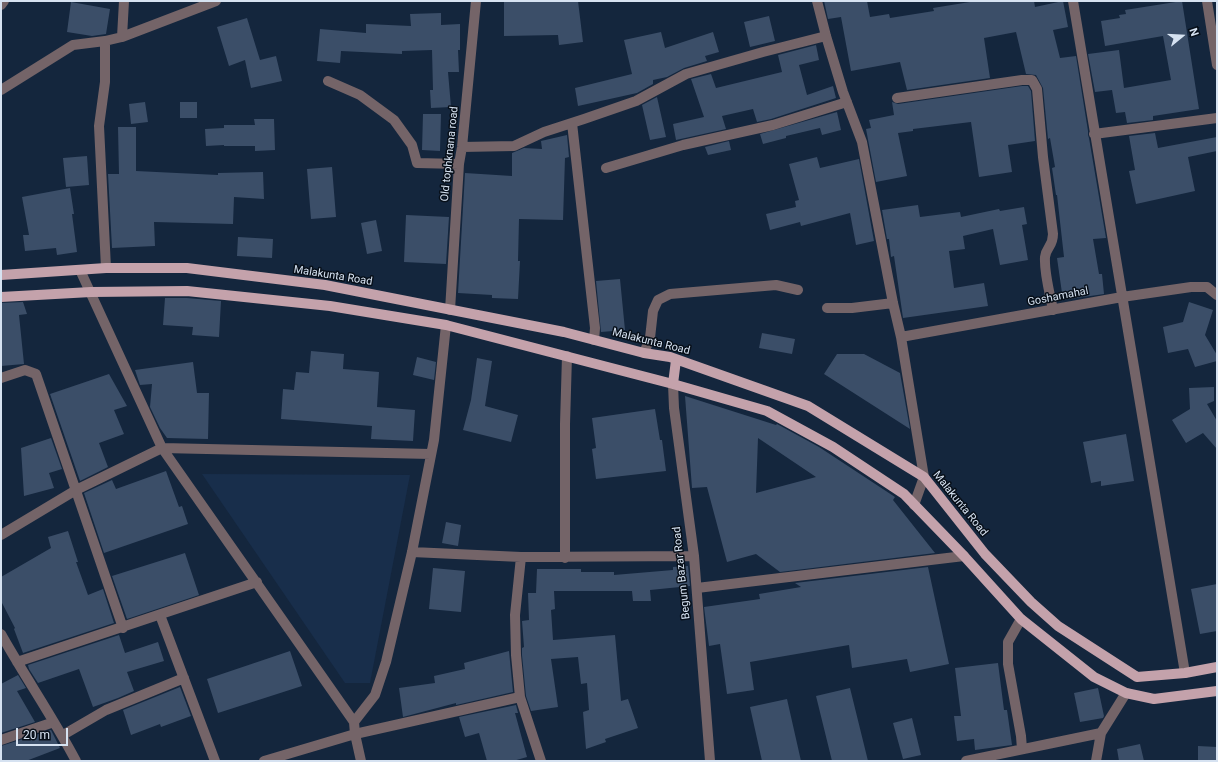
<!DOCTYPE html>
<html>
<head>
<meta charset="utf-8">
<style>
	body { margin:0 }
	#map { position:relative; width:1218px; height:762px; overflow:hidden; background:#14263d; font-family:Roboto,sans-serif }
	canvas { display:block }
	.frame { position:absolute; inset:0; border:2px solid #d6e2f1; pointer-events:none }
	.north { position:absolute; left:1162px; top:16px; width:40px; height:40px; -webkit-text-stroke:3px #070f19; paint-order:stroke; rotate:72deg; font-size:11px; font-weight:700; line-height:16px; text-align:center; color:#d6e2f1 }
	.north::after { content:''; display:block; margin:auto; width:14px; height:18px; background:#d6e2f1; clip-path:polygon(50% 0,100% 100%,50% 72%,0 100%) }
	.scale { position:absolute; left:16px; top:728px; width:52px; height:18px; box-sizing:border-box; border:2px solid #d6e2f1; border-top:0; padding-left:5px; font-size:12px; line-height:14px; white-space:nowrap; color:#d6e2f1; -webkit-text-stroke:3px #070f19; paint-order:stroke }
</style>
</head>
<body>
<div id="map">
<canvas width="1218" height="762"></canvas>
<div class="frame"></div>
<div class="north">N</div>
<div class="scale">20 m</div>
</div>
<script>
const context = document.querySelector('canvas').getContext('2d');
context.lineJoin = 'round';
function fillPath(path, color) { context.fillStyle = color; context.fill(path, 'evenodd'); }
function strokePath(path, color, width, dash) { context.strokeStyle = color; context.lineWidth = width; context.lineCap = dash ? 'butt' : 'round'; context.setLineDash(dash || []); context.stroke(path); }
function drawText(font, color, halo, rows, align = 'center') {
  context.font = font + ' Roboto,sans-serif'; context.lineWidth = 3; context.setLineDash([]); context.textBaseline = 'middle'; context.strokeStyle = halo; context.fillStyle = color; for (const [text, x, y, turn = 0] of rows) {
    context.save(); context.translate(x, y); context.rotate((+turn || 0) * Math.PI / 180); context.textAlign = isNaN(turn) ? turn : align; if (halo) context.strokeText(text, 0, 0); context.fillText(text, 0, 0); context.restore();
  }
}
const built = new Path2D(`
	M202,474L410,475L370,683H345Z`);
const building = new Path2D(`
	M504,1H578L583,42L559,45L558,35L504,36Z
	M824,1H867L870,17L889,14L890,18L934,11L933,8L976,1H1034L1035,7L1063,1L1068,27L1053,30L1060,58L1076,56L1088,131V135L1089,138L1106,238L1093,239L1099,274H1102L1104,294L1063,300L1057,258L1064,257L1057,195H1056L1052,168L1055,167L1050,138L1048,139L1043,88L1036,75L1026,74L1016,32L984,38L990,78L907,90L900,62L851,71L841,17L828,19Z
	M1182,1L1199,109L1153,116V120L1127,123L1125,112L1116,113L1112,90L1095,92L1088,54L1119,50L1124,88L1171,80L1163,36L1105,46L1101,21L1120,18L1119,15L1126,14L1125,10Z
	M71,2L110,9L106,34L92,36L67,32Z
	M441,13V25L460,24V50H458L459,72H448L451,107L431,108L430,90H433L432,50L402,51V54L341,51L340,63L317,61L320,29L366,33V24L411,26L410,14Z
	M769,16L775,41L750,47L744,22Z
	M247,18L260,60L276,56L282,81L251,88L245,60L229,66L217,27Z
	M661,32L665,48L713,32L719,52L705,56L707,61L684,68L667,77L653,80V84L637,93L578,106L575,88L632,74L624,40Z
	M816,45L819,60L799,65L807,95L833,86L836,98L771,119L757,122L753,109L722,116L726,129L676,140L673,124L704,117L691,79L711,74L716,88L782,72L778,55Z
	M1022,86H1028L1031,91L1035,141L1008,145L1012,172L979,177L971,122L913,129V131L898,133L907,176L876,182L866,129L871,128L869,120L894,115L892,102L898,104Z
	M657,97L666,137L650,140L642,105Z
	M145,102L148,122L131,124L129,104Z
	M180,102H197V118H180Z
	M837,112L841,130L822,135L820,128L786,136V138L763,144L760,134Z
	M423,114H441L440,151L422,150Z
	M254,119H274L275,150L255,151V146H224V145L206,146L205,129L224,128V125H255Z
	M118,127H136V171L218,175V173L263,172L264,199L234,197L233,224L154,222L155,246L112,248L108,174H119Z
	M1155,133L1158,148L1217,137V151L1188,157L1195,191L1136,204L1129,171L1135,170L1129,136Z
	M567,135L569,157L565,158L563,220L519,219L518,261H520L518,299L492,298V295L458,293L465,173L512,176V153L524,148L542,149L541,141Z
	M729,141L731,150L708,155L705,147Z
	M87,156L89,185L66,187L63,158Z
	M817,157L820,168L859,159L874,241L856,245L850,213L801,226L800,222L770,230L766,214L796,207L795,201L799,200L789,164Z
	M332,167L336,217L311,219L307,169Z
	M70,188L74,214H72L77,252L57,255L56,248L25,251L23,235H29L22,197Z
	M918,205L920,217L960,212L961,217L999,209L1000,211L1024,207L1027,224L1022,225L1028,260L1000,265L993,229L963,236L965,249L949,251L954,288L984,283L988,306L903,318L894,256L891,257L889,239H887L882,210Z
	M406,215L449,217L446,264L404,262Z
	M376,220L382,251L367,254L361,223Z
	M238,237L273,239L272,258L237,256Z
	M620,279L625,330L601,332L596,281Z
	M165,298H187L221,301L219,337L192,335L193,327L163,325Z
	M23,302L27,314L19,315L24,364L1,366V303Z
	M1189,302L1213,310L1205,335L1217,355V361L1195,367L1188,349L1168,353L1163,327L1183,322Z
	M762,333L795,339L792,354L759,348Z
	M311,351L344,354L343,369L379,372L377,407L415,410L413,441L371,439L372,426L281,419L283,389L294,390L296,372L309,373Z
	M837,354H864L900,373L910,429L824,374Z
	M417,357L436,362L434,380L413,375Z
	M477,358L492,361L485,406L518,415L511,442L463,430L471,400Z
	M193,362L197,393H209L208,439L167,438L160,428L150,407L152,384L140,385L135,370Z
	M109,374L127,406L114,410L124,434L99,443L108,467L80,481L50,394Z
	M1214,387V401L1207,404L1217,421V449L1203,433L1186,443L1172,420L1190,409L1189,388Z
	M685,396L776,425L777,424L819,447L895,497L893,500L935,553L780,572L756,554L727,562L707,487L692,488ZM758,438L816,477L756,493Z
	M655,409L660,440H662L666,471L596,479L592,449L596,448L592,418Z
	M1126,434L1134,481L1101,486V481L1091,483L1083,442Z
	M51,438L62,469L49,473L54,488L24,496L21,448Z
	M166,471L179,507L182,506L188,524L104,553L84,493L112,480L116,489Z
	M446,522L461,525L458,546L442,543Z
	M68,531L78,562H76L88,595L103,589L114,623L23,653L14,629L15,628L1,601V577L51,548L48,537Z
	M185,553L199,595L127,619L112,576Z
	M688,566L690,586L650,590L651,601H633L632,591H554L555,609L551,610L553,640L615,635L621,701L628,699L638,728L605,739L606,742L586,749L583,712L589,710L587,683L581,684L578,657L551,659L558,707L531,711L526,696L522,655V648L524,647L522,621L529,620L528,593H536L537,569H581V572H614V575L673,570V567Z
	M928,567L949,664L910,672L907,659L852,668L849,645L750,662L754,690L727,694L720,644L709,646L704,607L760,599L759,594L801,587L795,583Z
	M433,568L465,571L461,612L429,609Z
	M1217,584V631L1200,634L1191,589Z
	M119,635L125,653L158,642L164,661L127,672L134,691L118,698L93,707L79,669L38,683L29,669L28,665Z
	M290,651L302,686L218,713L207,679Z
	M509,651L513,692L456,705V703L403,717L399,688L435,683L434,676L465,669L464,663Z
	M998,663L1004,710H1007L1012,745L975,750L974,739L957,741L954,716H961L955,668Z
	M18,675L26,688L17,691L35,722L1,733V684Z
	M180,687L191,716L161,727L160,724L131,735L123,710Z
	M850,688L868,761H832L816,696Z
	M1098,688L1104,716L1103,718L1080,722L1074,693Z
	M787,699L801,761H762L750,707Z
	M516,705L518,713H515L527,757L513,761H487L479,733L465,737L459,717Z
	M912,718L921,755L903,759L893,723Z
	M51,730L60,748L26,761H1V746Z
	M1140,744L1144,761H1119L1117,749Z
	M1198,746L1217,747V761H1198Z`);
const minor = new Path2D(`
	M124,1L122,37L216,1
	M817,1L826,36L843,92L862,142L893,303L901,337L924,477L914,505
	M1073,1L1185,673
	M1207,1L1217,65
	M1,5L4,1
	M328,81L360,95L394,120L412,145L417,163L459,164
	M1,90L73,45L105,41
	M897,98L1022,80H1032L1037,89L1043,157L1053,234C1053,247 1046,247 1045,257C1044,273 1050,294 1053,310
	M572,123L595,328L594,340
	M1094,134L1217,118
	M462,147L514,146L544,132L584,119L636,101L686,74L763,52L826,36
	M606,168L683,145L773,125L847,102
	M106,268L99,126L105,82V41L122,37
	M80,270L162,448L354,722L355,734L361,761
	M827,308H852L893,303
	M450,310L459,164L462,147L476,1
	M901,337L1122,297L1191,287H1207L1217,295
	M644,353L650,338L653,311L658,300L670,294L776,285L798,290
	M1,378L25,370L36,374L123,628
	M673,384L674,408L694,556L710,761
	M1,535L76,490L162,448L431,454
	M412,552L521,557L694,556
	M521,557L515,615L516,655L520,697L541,761
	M565,558V424L567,356
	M697,588L964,556
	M160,615L215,761
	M1021,619L1008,642V664L1021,736L1022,749
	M1,634C25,677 53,717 76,761
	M17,662L257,582
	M354,722L375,695L386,662L412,552L434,440L446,325
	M63,735L106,710L184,678
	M1,740L54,722
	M264,761L355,734L520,697
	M966,761L1101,733
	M1096,761L1101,733L1126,693`);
const major = new Path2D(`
	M1,275L106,268H187L325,285L564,332L644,353L670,357L808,406L924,477L985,554L1031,602L1058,626L1137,677L1185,673L1217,667
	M1,297L91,292L187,291L330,306L446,325L673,384L767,411L833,447L904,494L964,556L1021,619L1094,677L1126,693L1154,699L1217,691
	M673,384L676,360`);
const streetNames = [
	["Old tophknana road",450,154,-84],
	["Malakunta Road",333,276,9],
	["Goshamahal",1058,297,-11],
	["Malakunta Road",651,342,14],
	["Malakunta Road",960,504,51],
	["Begum Bazar Road",682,573,-96]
];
fillPath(built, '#182e4b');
fillPath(building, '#3b4e68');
strokePath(minor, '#746468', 10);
strokePath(major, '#c4a2ab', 10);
drawText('11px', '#d6e2f1', '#070f19', streetNames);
</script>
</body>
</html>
